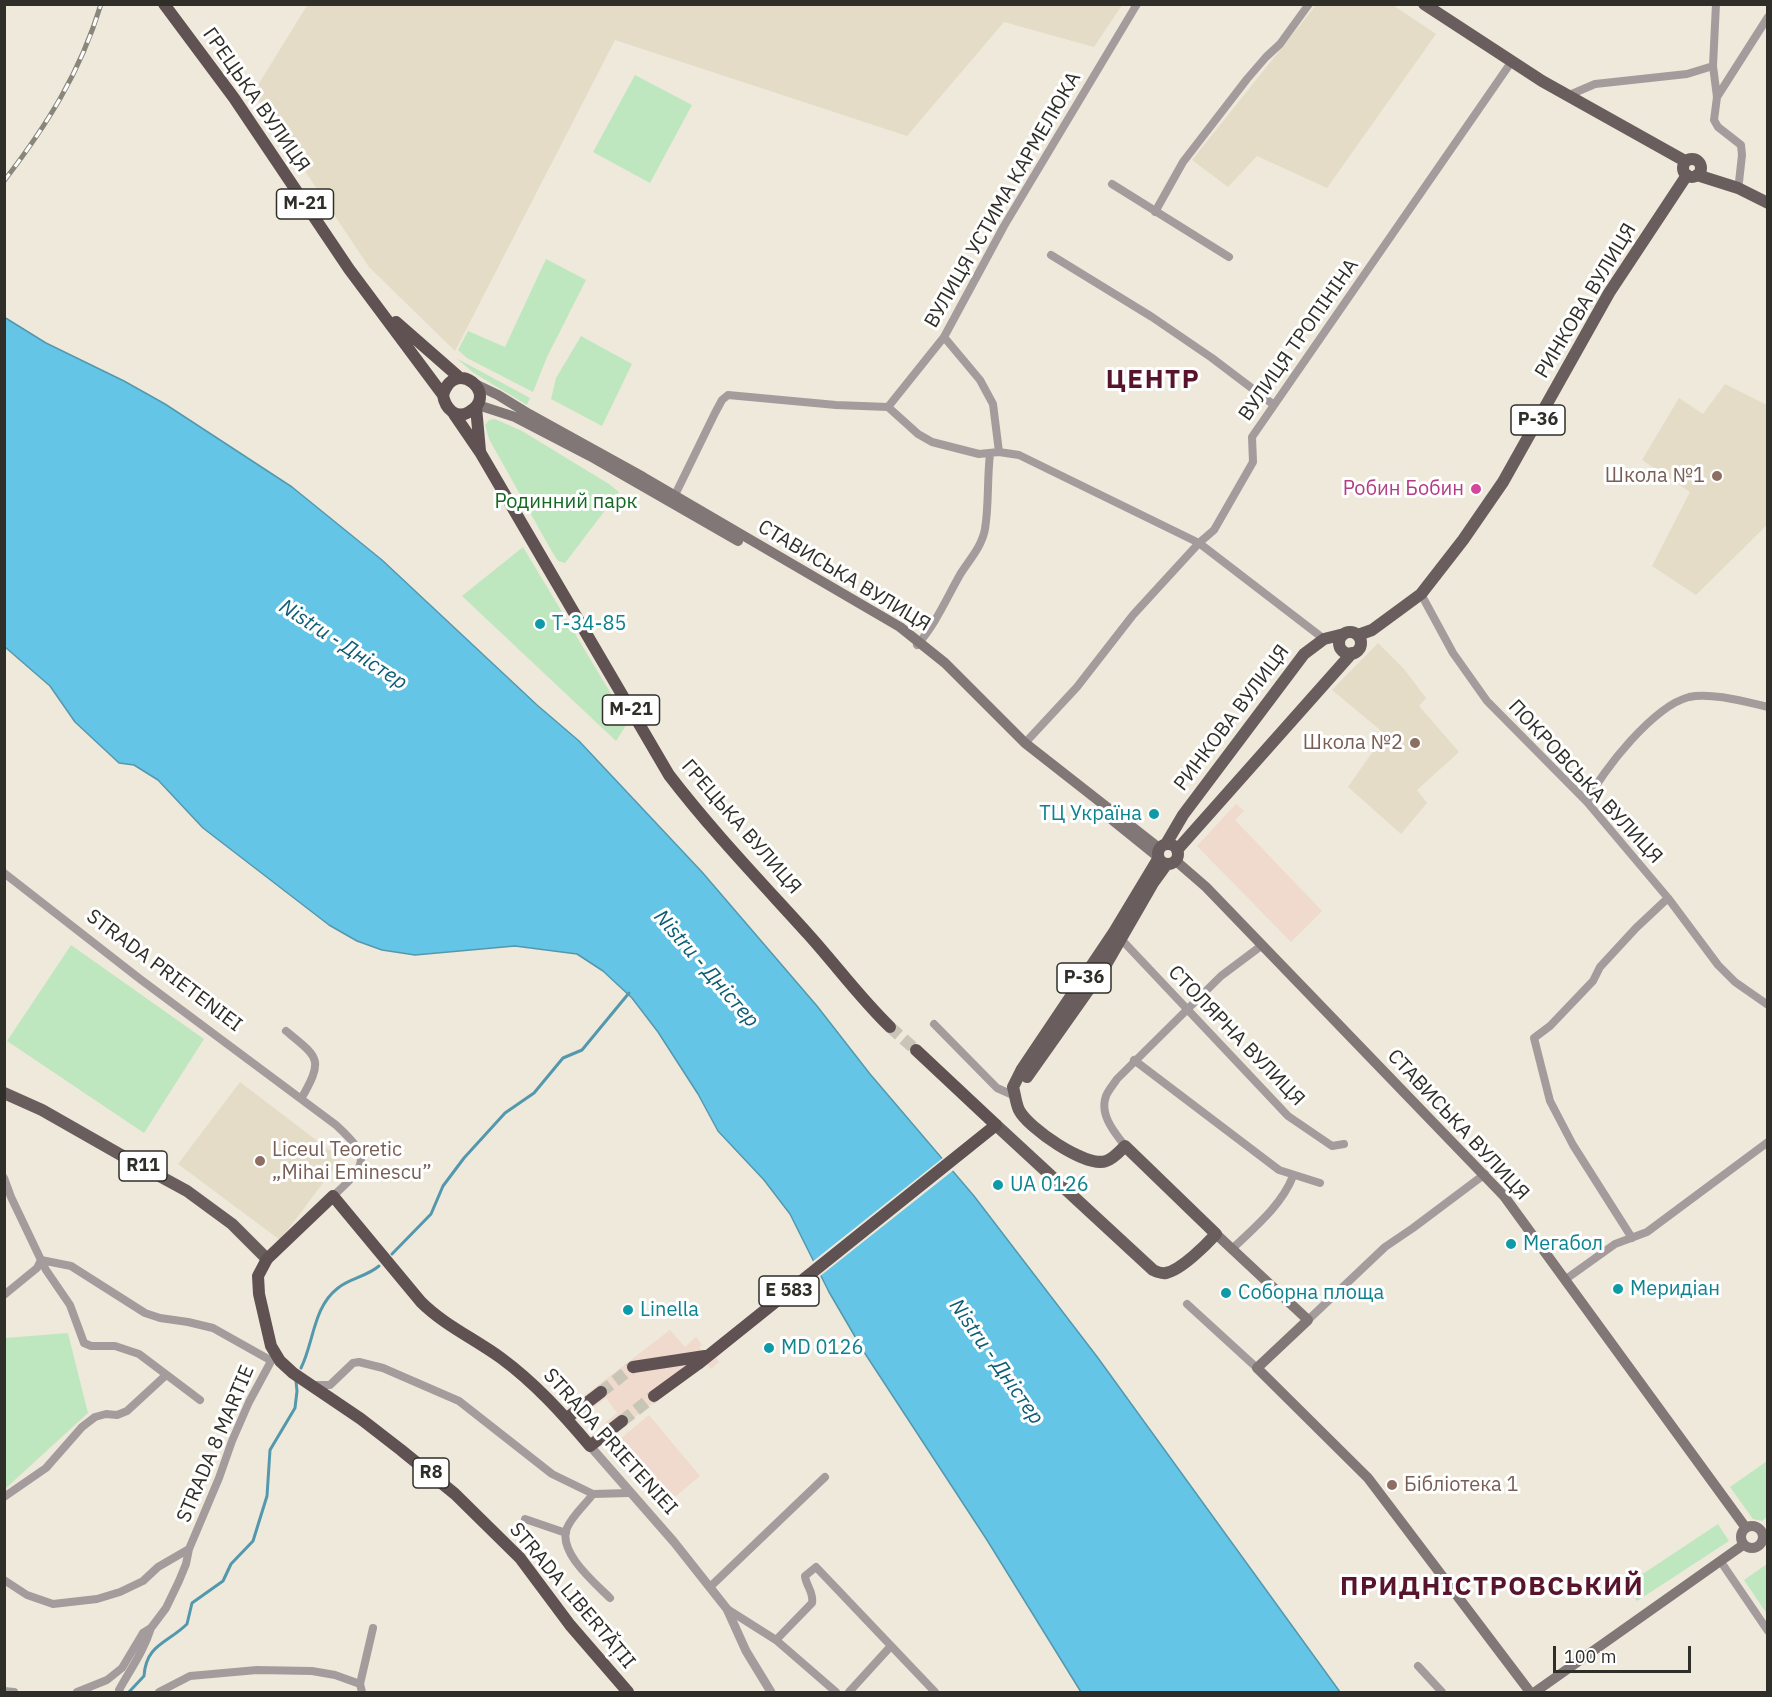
<!DOCTYPE html>
<html>
<head>
<meta charset="utf-8">
<style>
	body { margin:0 }
	#map { position:relative; width:1772px; height:1697px; overflow:hidden; background:#eee9da; font-family:"IBM Plex Sans",sans-serif }
	canvas { display:block }
	.frame { position:absolute; inset:0; border:6px solid #2f2e28; pointer-events:none }
	.scale { position:absolute; left:1553px; top:1646px; width:138px; height:27px; box-sizing:border-box; border:3px solid #2f2e28; border-top:0; padding-left:8px; font-size:18px; line-height:21px; white-space:nowrap; color:#2f2e28; -webkit-text-stroke:4px #fff; paint-order:stroke }
</style>
</head>
<body>
<div id="map">
<canvas width="1772" height="1697"></canvas>
<div class="frame"></div>
<div class="scale">100 m</div>
</div>
<script>
const context = document.querySelector('canvas').getContext('2d');
context.lineJoin = 'round';
function fillPath(path, color) { context.fillStyle = color; context.fill(path, 'evenodd'); }
function strokePath(path, color, width, dash) { context.strokeStyle = color; context.lineWidth = width; context.lineCap = dash ? 'butt' : 'round'; context.setLineDash(dash || []); context.stroke(path); }
function drawText(font, color, halo, rows, align = 'center') {
  context.font = font + ' "IBM Plex Sans",sans-serif'; context.lineWidth = 6; context.setLineDash([]); context.textBaseline = 'middle'; context.strokeStyle = halo; context.fillStyle = color; for (const [text, x, y, turn = 0] of rows) {
    context.save(); context.translate(x, y); context.rotate((+turn || 0) * Math.PI / 180); context.textAlign = isNaN(turn) ? turn : align; if (halo) context.strokeText(text, 0, 0); context.fillText(text, 0, 0); context.restore();
  }
}
const commercial = new Path2D(`
	M1236,804L1244,811L1235,820L1322,911L1291,942L1197,846Z
	M670,1330L685,1347L696,1337L702,1345L699,1347L711,1362L716,1357L719,1362L711,1369L705,1362L611,1436L603,1425L617,1413L606,1398L589,1411L580,1399Z
	M649,1415L700,1476L664,1506L613,1445Z`);
const built = new Path2D(`
	M308,4H1122V5L1094,47L1004,22L907,136L615,40L455,351L369,267L253,93Z
	M1316,5H1393L1436,34L1327,188L1257,156L1228,187L1192,160Z
	M1725,384L1767,405V525L1696,595L1652,566L1690,492L1642,460L1679,398L1703,414Z
	M1378,643L1404,669L1426,698L1419,706L1459,752L1417,790L1427,803L1401,834L1348,787L1385,734L1332,690Z
	M240,1082L341,1159L280,1240L178,1164Z`);
const green = new Path2D(`
	M635,75L692,105L650,183L593,152Z
	M546,259L586,280L547,357L533,392L467,358L458,350L468,331L505,347Z
	M581,336L632,364L602,426L551,399L556,378Z
	M456,358L530,398L527,405L474,373Z
	M495,419L522,431L609,484L619,492L565,563L558,561L551,550L489,439L485,425L489,420Z
	M523,547L628,722L616,741L462,596Z
	M71,945L204,1039L144,1133L7,1041Z
	M68,1333L88,1413L5,1489V1338Z
	M1767,1461V1517L1762,1521L1753,1519L1730,1487Z
	M1718,1524L1729,1541L1637,1601L1626,1585Z
	M1767,1564V1614L1744,1580Z`);
const water = new Path2D(`
	M4,317L46,343L124,381L165,404L292,487L382,560L537,705L579,741L702,872L817,1006L870,1074L974,1196L1098,1358L1340,1692H1081L987,1540L864,1352L829,1292L790,1214L764,1180L718,1131L698,1094L658,1032L632,998L603,971L577,954L515,946L415,955L382,950L357,941L329,925L203,828L158,780L134,765L119,763L75,722L50,686L5,647Z`);
const pier = new Path2D(`
	M944,1157L955,1169L819,1277L812,1262Z`);
const stream = new Path2D(`
	M392,1254L431,1214L443,1186L464,1158L505,1113L534,1093L563,1058L582,1050L629,993
	M301,1368C314,1342 313,1307 338,1288C350,1278 366,1277 379,1266
	M129,1692L144,1676C146,1644 168,1643 187,1624L192,1603L223,1581L231,1564L253,1541L267,1496L270,1450L295,1408L297,1391L296,1381`);
const trunkTunnel = new Path2D(`
	M890,1027L916,1050
	M601,1392L633,1367
	M622,1421L654,1396`);
const minor = new Path2D(`
	M1716,4L1713,66L1717,97L1714,120L1718,127L1741,145L1742,155L1739,182
	M1567,96L1595,84L1687,74L1713,66
	M1717,97L1768,17
	M1112,184L1229,257
	M1155,212L1183,162L1247,79L1266,57L1280,44L1309,4
	M1051,255L1152,317L1212,358L1274,405
	M944,337L980,380L993,404L999,452
	M888,407L944,337L1004,226L1137,4
	M673,499L715,413L722,400L728,395L836,405L888,407L918,434L932,442L979,454L999,452L1019,455L1199,543L1324,639
	M1421,594L1453,653L1487,701L1587,802L1668,898L1718,965L1735,982L1768,1005
	M917,645C936,624 947,597 961,573C970,559 982,546 985,529C989,505 987,479 990,454
	M1025,743L1077,687L1133,615L1199,543L1214,530L1253,462L1252,437L1512,61
	M1587,802C1602,770 1654,706 1689,697C1711,692 1746,702 1768,707
	M4,873L140,979L336,1125C372,1158 367,1165 333,1196
	M1120,938L1288,1116L1332,1146L1344,1144
	M934,1024L997,1088L1015,1096
	M286,1031C319,1058 324,1059 301,1099
	M1134,1060L1279,1170L1320,1183
	M1125,1146C1115,1133 1099,1115 1106,1096C1108,1091 1113,1085 1117,1079L1221,976L1261,946
	M4,1178L11,1197L41,1260L71,1266L145,1313L160,1318L188,1322L213,1328L270,1360
	M1632,1238L1573,1145L1550,1101L1534,1038L1550,1026L1593,981L1600,967L1636,928L1668,898
	M1232,1249C1254,1228 1282,1205 1293,1176
	M41,1260L46,1270L70,1305L84,1343L91,1346H115L139,1354L200,1400
	M1566,1279L1615,1244L1647,1232L1768,1142
	M4,1295L37,1268L41,1260
	M1187,1304L1257,1368
	M1308,1320L1385,1247L1413,1228L1485,1174
	M315,1385H330L353,1363L359,1362L383,1368L459,1401L552,1474L593,1494L629,1493
	M593,1494C585,1505 572,1516 567,1528C557,1552 596,1584 610,1598
	M4,1497L46,1468L82,1427L95,1417L106,1414L117,1415L127,1411L165,1376
	M525,1519L566,1533
	M1721,1562L1768,1631
	M4,1580L27,1595L53,1604L97,1599L120,1592L143,1581L158,1567L189,1549
	M710,1587L825,1477
	M727,1609L776,1640L836,1692
	M776,1640L812,1603C814,1592 806,1586 805,1576L816,1567L935,1692
	M1418,1666L1442,1692
	M360,1684L373,1628
	M4,1691L14,1692
	M77,1692L107,1680L122,1668L143,1633L151,1628L166,1608L179,1581L186,1564L189,1549L219,1478L232,1441L249,1402L275,1354
	M120,1692L119,1690C131,1668 143,1653 151,1628
	M159,1692L190,1676L257,1670L312,1671L335,1675L360,1684L362,1692
	M849,1692L890,1647`);
const tertiary = new Path2D(`
	M590,1446L674,1542L727,1609L746,1651L771,1692`);
const secondary = new Path2D(`
	M475,384L498,395L529,414L643,477L900,627L945,663L1025,743L1159,848
	M478,405L515,417L590,456L738,541
	M1100,810L1157,856
	M1176,861L1206,887L1504,1196L1746,1528
	M1216,1234L1308,1320L1257,1368L1368,1478L1530,1692
	M1741 1537a11 11 0 1 1 22 0a11 11 0 1 1-22 0Z
	M1535,1692L1743,1545`);
const primary = new Path2D(`
	M1424,4L1542,81L1685,161
	M1683 168a9 9 0 1 1 18 0a9 9 0 1 1-18 0Z
	M1697,175L1738,188L1768,203
	M1339 643a11 11 0 1 1 22 0a11 11 0 1 1-22 0Z
	M1358,635L1372,630L1421,594L1463,540L1503,482L1609,293L1687,175
	M1158 854a10 10 0 1 1 20 0a10 10 0 1 1-20 0Z
	M1166,844L1183,815L1304,654L1324,639L1344,634
	M1177,850L1352,653
	M1027,1077L1104,968L1153,883L1166,865
	M4,1093L42,1110L121,1155L187,1191L232,1224L267,1259
	M996,1125L1153,1270C1157,1272 1161,1274 1166,1273C1181,1270 1206,1245 1216,1234L1125,1146C1120,1151 1113,1159 1106,1161C1086,1168 1028,1128 1019,1110C1016,1104 1015,1094 1013,1087L1022,1069L1114,932L1158,859`);
const trunk = new Path2D(`
	M164,4L234,98L349,269L443,395C445,408 456,420 469,412C501,394 454,356 443,395
	M396,322L460,378
	M476,407L480,451
	M454,414L480,452L669,775C712,831 761,882 808,934C836,965 860,998 890,1027
	M633,1367L705,1356
	M654,1396L698,1364L996,1125L916,1050
	M567,1418L601,1392
	M622,1421L590,1446C563,1414 535,1383 501,1358C475,1339 444,1325 421,1302L333,1196L267,1259L258,1276L259,1294L271,1346L280,1361L293,1373L361,1419L401,1450L455,1494L520,1558L570,1625L628,1692`);
const rail = new Path2D(`
	M4,181C47,125 80,73 101,4`);
const markers = [
	[1717,476,6,"#8d6e63"],
	[1476,489,6,"#d1479c"],
	[540,624,6,"#0f9aa8"],
	[1415,743,6,"#8d6e63"],
	[1154,814,6,"#0f9aa8"],
	[260,1161,6,"#8d6e63"],
	[998,1185,6,"#0f9aa8"],
	[1511,1244,6,"#0f9aa8"],
	[1618,1289,6,"#0f9aa8"],
	[1226,1293,6,"#0f9aa8"],
	[628,1310,6,"#0f9aa8"],
	[769,1348,6,"#0f9aa8"],
	[1392,1485,6,"#8d6e63"]
];
const shields = [
	[305,204,57],
	[1538,420,54],
	[631,710,57],
	[1084,978,54],
	[143,1166,48],
	[789,1291,60],
	[431,1473,36]
];
const shieldNames = [
	["М-21",305,204],
	["Р-36",1538,420],
	["М-21",631,710],
	["Р-36",1084,978],
	["R11",143,1166],
	["E 583",789,1291],
	["R8",431,1473]
];
const streetNames = [
	["ГРЕЦЬКА ВУЛИЦЯ",256,100,55],
	["ВУЛИЦЯ УСТИМА КАРМЕЛЮКА",1003,200,-60],
	["РИНКОВА ВУЛИЦЯ",1586,301,-59],
	["ВУЛИЦЯ ТРОПІНІНА",1299,340,-55],
	["СТАВИСЬКА ВУЛИЦЯ",844,576,31],
	["РИНКОВА ВУЛИЦЯ",1232,718,-53],
	["ПОКРОВСЬКА ВУЛИЦЯ",1585,782,47],
	["ГРЕЦЬКА ВУЛИЦЯ",741,827,49],
	["STRADA PRIETENIEI",164,971,37],
	["СТОЛЯРНА ВУЛИЦЯ",1236,1036,46],
	["СТАВИСЬКА ВУЛИЦЯ",1458,1125,47],
	["STRADA PRIETENIEI",610,1442,48],
	["STRADA 8 MARTIE",216,1444,-67],
	["STRADA LIBERTĂȚII",572,1596,50]
];
const educationNames = [
	["Школа №1",1705,476],
	["Школа №2",1403,743],
	["Liceul Teoretic",272,1150,"left"],
	["„Mihai Eminescu”",272,1173,"left"],
	["Бібліотека 1",1404,1485,"left"]
];
const hotelNames = [
	["Робин Бобин",1464,489]
];
const parkNames = [
	["Родинний парк",566,502]
];
const cultureNames = [
	["Т-34-85",552,624],
	["ТЦ Україна",1142,814,"right"],
	["UA 0126",1010,1185],
	["Мегабол",1523,1244],
	["Меридіан",1630,1289],
	["Соборна площа",1238,1293],
	["Linella",640,1310],
	["MD 0126",781,1348]
];
const waterNames = [
	["Nistru - Дністер",343,645,33],
	["Nistru - Дністер",706,969,49],
	["Nistru - Дністер",996,1362,55]
];
const districtNames = [
	["ЦЕНТР",1153,380],
	["ПРИДНІСТРОВСЬКИЙ",1492,1587]
];
fillPath(commercial, '#f0dacd');
fillPath(built, '#e4dcc7');
fillPath(green, '#bfe7bf');
fillPath(water, '#64c5e7');
strokePath(water, '#5498ae', 1.5);
fillPath(pier, '#eee9da');
strokePath(stream, '#5498ae', 3);
strokePath(trunkTunnel, '#c8c4b6', 12, [12, 6]);
strokePath(minor, '#a49c9c', 8);
strokePath(tertiary, '#a49c9c', 9);
strokePath(secondary, '#827777', 10);
strokePath(primary, '#6a5d5d', 12);
strokePath(trunk, '#605252', 12);
strokePath(rail, '#89867c', 5);
strokePath(rail, '#fff', 3, [9]);
for (const [x, y, r, color] of markers) { const dot = new Path2D(); dot.arc(x, y, r, 0, 2 * Math.PI); context.fillStyle = color; context.fill(dot); strokePath(dot, '#fff', 2); }
for (const [x, y, w] of shields) { const box = new Path2D(); box.roundRect(x - w / 2, y - 15, w, 30, 4.5); context.fillStyle = '#fff'; context.fill(box); strokePath(box, '#2f2e28', 1.5); }
drawText('bold 18px', '#2f2e28', null, shieldNames);
drawText('20px', '#2f2e28', '#fff', streetNames);
drawText('20px', '#785e54', '#fff', educationNames, 'right');
drawText('20px', '#b23c85', '#fff', hotelNames, 'right');
drawText('20px', '#136921', '#fff', parkNames);
drawText('20px', '#0d838f', '#fff', cultureNames, 'left');
drawText('italic 21px', '#0c5d75', '#fff', waterNames);
context.letterSpacing = '1.5px';
drawText('bold 26px', '#58142b', '#fff', districtNames);
context.letterSpacing = '0px';
</script>
</body>
</html>
